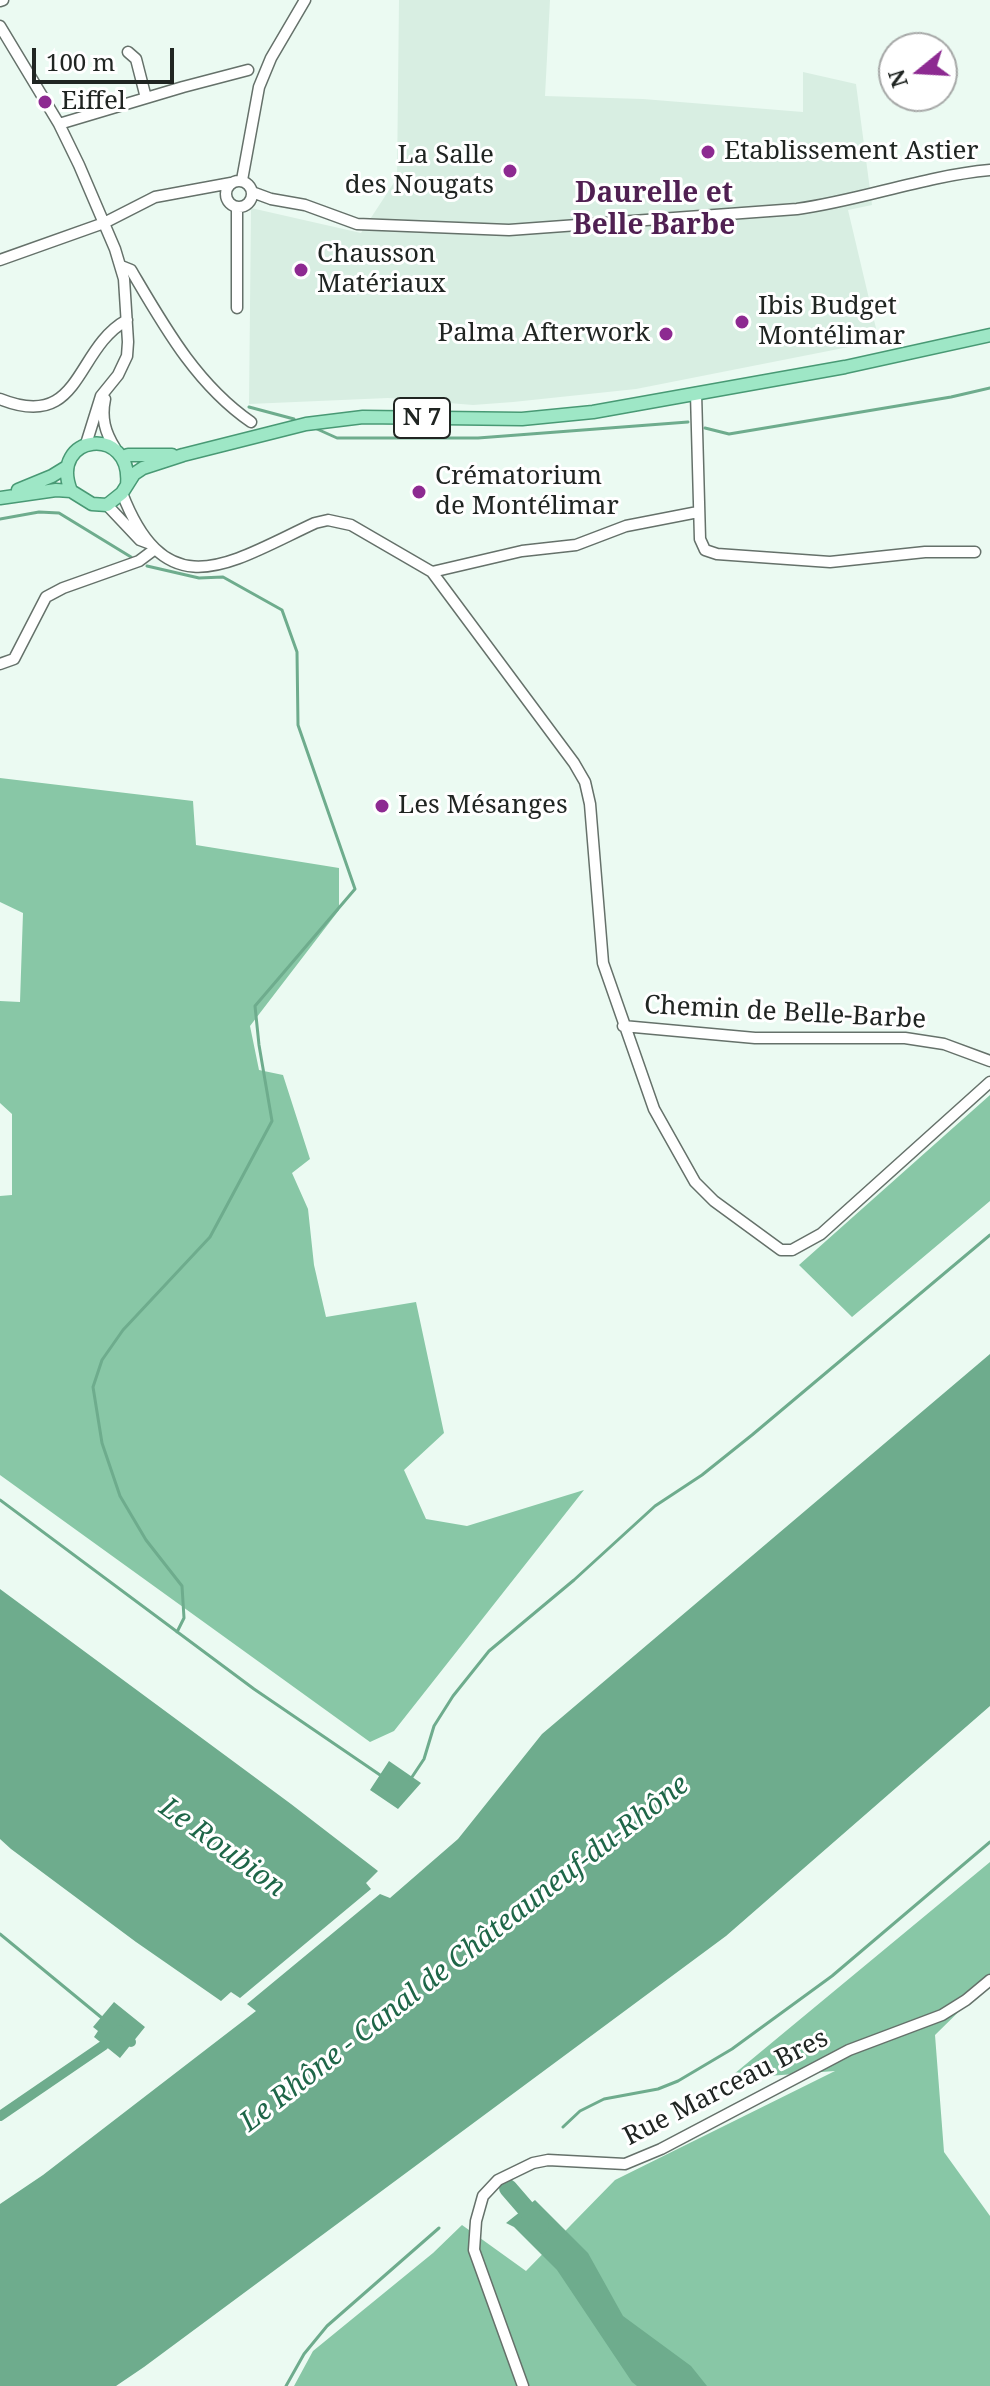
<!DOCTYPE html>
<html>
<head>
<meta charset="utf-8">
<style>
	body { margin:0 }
	#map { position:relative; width:990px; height:2386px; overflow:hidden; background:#ebfaf2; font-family:"Noto Serif",serif }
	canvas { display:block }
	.north { position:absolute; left:878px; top:32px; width:80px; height:80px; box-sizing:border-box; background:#fff; border:2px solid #a6a8a7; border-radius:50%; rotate:252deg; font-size:22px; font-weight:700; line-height:32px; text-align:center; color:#202522 }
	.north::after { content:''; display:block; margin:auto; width:28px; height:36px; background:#8d2a91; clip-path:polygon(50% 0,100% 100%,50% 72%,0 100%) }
	.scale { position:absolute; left:32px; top:48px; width:142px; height:36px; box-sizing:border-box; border:4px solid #202522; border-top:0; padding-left:10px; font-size:24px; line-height:28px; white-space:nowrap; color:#202522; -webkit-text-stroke:6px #fff; paint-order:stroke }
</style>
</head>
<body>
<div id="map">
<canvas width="990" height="2386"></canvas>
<div class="north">N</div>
<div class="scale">100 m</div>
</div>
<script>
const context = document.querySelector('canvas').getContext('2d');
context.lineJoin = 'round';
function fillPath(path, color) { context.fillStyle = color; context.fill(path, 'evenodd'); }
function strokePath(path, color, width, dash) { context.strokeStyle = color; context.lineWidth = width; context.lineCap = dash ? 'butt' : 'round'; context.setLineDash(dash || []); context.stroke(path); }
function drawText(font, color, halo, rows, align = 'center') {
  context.font = font + ' "Noto Serif",serif'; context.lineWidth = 6; context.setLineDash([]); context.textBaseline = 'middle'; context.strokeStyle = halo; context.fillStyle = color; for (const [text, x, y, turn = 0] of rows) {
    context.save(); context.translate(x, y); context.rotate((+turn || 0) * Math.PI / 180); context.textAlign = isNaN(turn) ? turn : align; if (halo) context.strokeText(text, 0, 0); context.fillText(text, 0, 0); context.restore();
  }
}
const built = new Path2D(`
	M399,0H550L545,96L643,99L803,112V72L856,84L872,205L848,210L879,341L636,389L513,402L473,405L388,398L249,404L251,208L361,233L397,178Z`);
const forest = new Path2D(`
	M0,778L193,801L196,845L339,868V910L250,1026L259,1070L283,1075L310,1159L292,1173L308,1209L314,1265L326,1317L416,1302L444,1433L404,1470L426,1519L467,1526L584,1490L394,1731L370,1742L0,1475V1196L12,1195V1114L0,1103V1001L20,1002L23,913L0,902Z
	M990,1095V1201L852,1317L799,1265Z
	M990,1862V1981L935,2035L944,2152L990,2216V2386H294L313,2351L433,2253L462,2225L526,2271L615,2180L835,2071L728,2079Z`);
const water = new Path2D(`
	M990,1354V1706L726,1936L144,2367L116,2386H0V2204L43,2175L256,2011L247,2004L380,1894L390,1898L458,1839L542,1734Z
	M0,1589L291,1804L378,1871L366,1883L371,1889L240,1998L231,1992L221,2001L136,1942L11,1849L0,1839Z
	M389,1761L421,1783L398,1809L370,1790Z
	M114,2002L145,2027L120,2058L94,2037L98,2031L93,2027Z
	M535,2200L588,2253L623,2316L691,2366L707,2386H637L632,2382L557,2270L514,2227L506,2223Z`);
const stream = new Path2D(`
	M249,407L294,419
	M705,428L729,434L951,397L990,388
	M317,429L337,438H478L688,422
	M0,519L39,512L59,513L131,557
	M147,566L199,578L223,577L282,610L297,652L298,725L355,889L255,1006L259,1045L272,1121L210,1237L123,1330L102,1360L93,1387L102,1443L120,1496L146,1540L182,1586L184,1618L177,1632
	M0,1500L254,1689L383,1777
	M410,1780L424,1759L434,1726L453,1696L489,1651L574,1580L655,1506L702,1475L752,1435L990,1235
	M0,1934L102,2018
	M563,2127L580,2111L604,2099L658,2089L678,2081L732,2049L832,1976L990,1842
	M286,2386L304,2354L327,2326L439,2228`);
const canal = new Path2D(`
	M0,2116L104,2045L119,2030L131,2042`);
const river = new Path2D(`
	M508,2188L540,2225`);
const minor = new Path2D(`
	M0,1L3,0
	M0,26L59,124L79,165L115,249L124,279L128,342L127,356L118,375L101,396L86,444
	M128,52L136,59L146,98
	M59,124L183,87L248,70
	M242,180L259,87L271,58L305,0
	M226 194a13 13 0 1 1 26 0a13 13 0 1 1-26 0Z
	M252,192L271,199L305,205L357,224L509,230L797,209C862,200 924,176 990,170
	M0,260L104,223L155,197L231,183
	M121,266L131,270C164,326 196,384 251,422
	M237,308V207
	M696,393L700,539L705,550L717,554L830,562L925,552H975
	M0,399C82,432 74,349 127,320
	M105,399C101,418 105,432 115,448
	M122,493C167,610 231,562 315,523L328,520L351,525L432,572L574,763L585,782L590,804L603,963L654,1109L695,1182L714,1201L781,1250H792L821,1234L990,1082
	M107,505L140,540L148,543
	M432,572L522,551L576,545L626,526L698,512
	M0,664L14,659L46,597L63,588L139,561L155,549
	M623,1026L755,1038H905L944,1044L990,1061
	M523,2386L474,2250L476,2221L483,2196L498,2180L533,2163L548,2160L625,2164L661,2149L849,2050L942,2015L966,2000L990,1980`);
const major = new Path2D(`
	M123,457L128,455H172
	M127,485C133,424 48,434 71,491L92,504L107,505L122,493L134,474L143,468L183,455L306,424L363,417L522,419L593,412L845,367L990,335
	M18,490L52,476L65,468
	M0,498L56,490L71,491`);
const markers = [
	[45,102,8,"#8d2a91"],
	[708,152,8,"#8d2a91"],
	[510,171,8,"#8d2a91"],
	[301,270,8,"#8d2a91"],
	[742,322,8,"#8d2a91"],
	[666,334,8,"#8d2a91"],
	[419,492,8,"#8d2a91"],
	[382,806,8,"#8d2a91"]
];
const shields = [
	[422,418,56]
];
const shieldNames = [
	["N 7",422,418]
];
const poiNames = [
	["Eiffel",61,102],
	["Etablissement Astier",724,152],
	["La Salle",494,156,"right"],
	["des Nougats",494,186,"right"],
	["Chausson",317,255],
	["Matériaux",317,285],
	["Ibis Budget",758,307],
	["Montélimar",758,337],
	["Palma Afterwork",650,334,"right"],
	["Crématorium",435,477],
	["de Montélimar",435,507],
	["Les Mésanges",398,806]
];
const streetNames = [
	["Chemin de Belle-Barbe",785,1013,3],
	["Rue Marceau Bres",726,2088,-27]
];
const neighbourhoodNames = [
	["Daurelle et",654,194],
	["Belle Barbe",654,226]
];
const waterNames = [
	["Le Roubion",222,1848,36],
	["Le Rhône - Canal de Châteauneuf-du-Rhône",465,1954,-38]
];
fillPath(built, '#d8eee2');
fillPath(forest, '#88c7a6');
fillPath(water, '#6eac8d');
strokePath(stream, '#6eac8d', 3);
strokePath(canal, '#6eac8d', 10);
strokePath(river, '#6eac8d', 18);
strokePath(minor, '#65716a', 13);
strokePath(major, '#489974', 15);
strokePath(minor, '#fff', 10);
strokePath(major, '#9ee7c6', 12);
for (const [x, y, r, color] of markers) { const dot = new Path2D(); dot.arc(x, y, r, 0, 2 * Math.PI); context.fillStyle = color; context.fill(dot); strokePath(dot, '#fff', 3); }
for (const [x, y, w] of shields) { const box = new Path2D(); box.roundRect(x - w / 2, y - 20, w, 40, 6); context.fillStyle = '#fff'; context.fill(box); strokePath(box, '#202522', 2); }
drawText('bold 24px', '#202522', null, shieldNames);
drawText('26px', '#202522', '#fff', poiNames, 'left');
drawText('26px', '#202522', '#fff', streetNames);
drawText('bold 28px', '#502052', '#fff', neighbourhoodNames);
drawText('italic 28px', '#1e6648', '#fff', waterNames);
</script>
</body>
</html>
